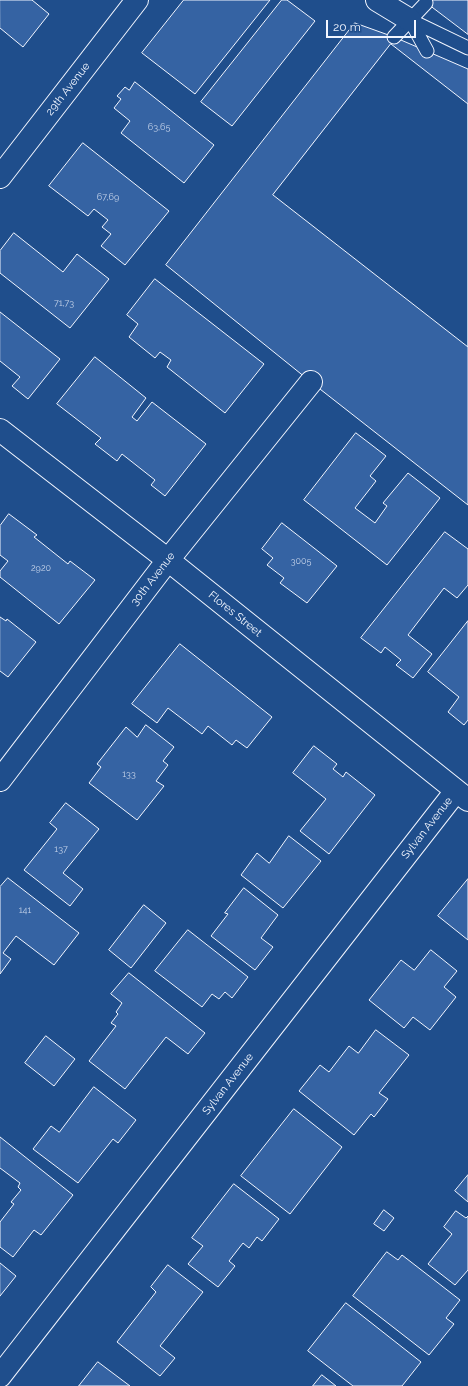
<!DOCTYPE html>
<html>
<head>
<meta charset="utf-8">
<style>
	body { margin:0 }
	#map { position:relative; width:468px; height:1386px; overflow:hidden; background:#1f4e8c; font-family:Raleway,sans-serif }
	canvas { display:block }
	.scale { position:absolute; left:326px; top:20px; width:90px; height:18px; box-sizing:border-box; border:2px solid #f2f6ff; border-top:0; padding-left:5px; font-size:12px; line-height:14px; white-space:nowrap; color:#f2f6ff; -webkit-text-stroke:3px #1f4e8c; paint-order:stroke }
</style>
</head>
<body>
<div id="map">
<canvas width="468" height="1386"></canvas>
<div class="scale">20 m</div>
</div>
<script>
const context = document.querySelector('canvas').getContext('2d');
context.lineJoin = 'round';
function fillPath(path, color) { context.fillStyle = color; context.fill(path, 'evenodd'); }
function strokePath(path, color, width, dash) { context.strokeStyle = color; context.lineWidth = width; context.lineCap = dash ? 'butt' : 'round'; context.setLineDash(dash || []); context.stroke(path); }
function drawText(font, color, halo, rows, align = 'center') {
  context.font = font + ' Raleway,sans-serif'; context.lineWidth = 3; context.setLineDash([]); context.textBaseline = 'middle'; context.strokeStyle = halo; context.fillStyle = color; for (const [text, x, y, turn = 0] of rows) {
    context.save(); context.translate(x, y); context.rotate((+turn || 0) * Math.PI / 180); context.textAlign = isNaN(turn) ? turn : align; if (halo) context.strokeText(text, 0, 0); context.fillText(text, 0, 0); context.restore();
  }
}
const building = new Path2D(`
	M0,0H32L49,14L23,47L0,28Z
	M184,0H270L195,94L142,53Z
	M282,0H287L315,21L232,126L201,102Z
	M423,0H468V34Z
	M355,23L394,37L468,69V505L311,382L166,265Z
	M391,44L468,104V347L273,195Z
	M135,82L214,145L184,183L121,133L130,121L114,108L121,99L117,96L125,87L129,90Z
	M83,143L169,211L125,265L101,246L111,234L102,227L108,220L94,209L88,216L49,186Z
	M14,233L63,272L77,254L109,279L70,328L0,273V251Z
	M155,279L264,364L225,413L167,367L171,360L160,352L155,358L129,337L138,324L127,315Z
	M0,312L60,359L28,399L12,386L20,377L0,361Z
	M95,357L146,398L132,417L137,421L152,402L206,444L165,496L151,485L155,480L122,454L117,461L95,444L101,438L57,404Z
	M356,433L386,456L370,476L376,481L355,508L375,523L387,506L383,503L408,473L440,498L387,565L304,500Z
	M9,514L37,535L34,537L68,564L70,561L95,580L59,624L0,577V571L8,561L0,555V526Z
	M282,523L337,566L307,603L280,583L284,578L267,565L273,558L262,549Z
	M445,532L468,549V585L457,598L444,588L408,635L432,654L413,678L396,665L401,660L385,647L381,653L361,638Z
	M0,617L6,621L7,619L36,642L8,677L0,671Z
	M468,621V720L464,725L448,712L459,697L428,672Z
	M180,644L272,717L247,748L236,740L232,745L208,726L202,734L168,708L157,723L132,704Z
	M146,725L174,747L163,761L168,765L156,781L164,786L137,820L89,783L101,767L97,764L126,727L137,737Z
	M314,746L337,764L333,769L343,777L346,772L375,795L329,854L300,831L326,799L293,773Z
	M66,803L99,829L63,873L83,889L70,906L24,870L57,829L50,823Z
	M289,836L321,861L283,908L241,875L257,853L269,863Z
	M8,878L79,933L54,965L16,936L3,953L11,959L0,974V887Z
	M468,879V940L438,916Z
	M244,888L278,915L261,938L273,947L255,970L211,936L228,914L225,913Z
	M144,905L166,923L131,968L109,950Z
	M188,930L248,977L232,998L225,992L219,999L212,994L202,1007L155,971Z
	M431,950L457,971L444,987L456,997L430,1030L413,1017L404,1028L369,1000L401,960L414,970Z
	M129,973L205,1033L188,1054L166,1037L125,1089L89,1061L116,1026L111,1023L118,1014L116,1012L122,1003L111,994Z
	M376,1030L409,1055L379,1093L388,1099L374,1117L371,1114L354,1135L299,1091L320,1065L329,1072L349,1046L358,1053Z
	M46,1036L75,1059L54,1086L25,1063Z
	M94,1087L136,1120L118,1143L113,1139L78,1183L33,1149L51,1126L59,1132Z
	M294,1109L342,1147L290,1214L241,1176Z
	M0,1137L73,1195L41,1235L34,1230L13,1257L0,1247V1222L14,1204L11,1202L21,1190L18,1187L20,1183L0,1168Z
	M468,1175V1202L455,1191Z
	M234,1184L279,1219L262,1241L257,1237L249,1248L243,1243L229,1261L235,1266L218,1287L188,1264L203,1246L192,1238Z
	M384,1210L394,1218L384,1231L374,1224Z
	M456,1211L466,1218L468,1216V1270L455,1285L428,1264L452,1234L444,1227Z
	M387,1252L398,1260L402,1255L460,1300L446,1318L454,1324L429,1355L353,1296Z
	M0,1263L16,1276L0,1296Z
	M168,1265L203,1292L160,1346L175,1358L160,1376L117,1342L156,1292L151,1287Z
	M346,1303L421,1362L402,1386H353L308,1351Z
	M98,1362L130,1386H79Z
	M322,1375L336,1386H313Z`);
const lane = new Path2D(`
	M410,20L468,48
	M410,20L427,51
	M394,37L426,3`);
const street = new Path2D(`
	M377,0L410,20
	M0,177L137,0
	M0,430L168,560L468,800
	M0,780L168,560L311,382
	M0,1376L456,791`);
const numberNames = [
	["63,65",159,127],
	["67,69",108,197],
	["71,73",64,303],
	["3005",301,561],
	["2920",41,568],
	["133",129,774],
	["137",61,849],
	["141",25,910]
];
const streetNames = [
	["29th Avenue",68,89,-52],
	["30th Avenue",153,579,-52],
	["Flores Street",235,614,39],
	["Sylvan Avenue",427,828,-52],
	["Sylvan Avenue",228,1084,-52]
];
fillPath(building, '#3563a3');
strokePath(building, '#f2f6ff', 1);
strokePath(lane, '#f2f6ff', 15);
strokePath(street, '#f2f6ff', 24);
strokePath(lane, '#1f4e8c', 13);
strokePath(street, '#1f4e8c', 22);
drawText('9px', '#c3d1e8', null, numberNames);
drawText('11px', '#f2f6ff', '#1f4e8c', streetNames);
</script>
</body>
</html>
